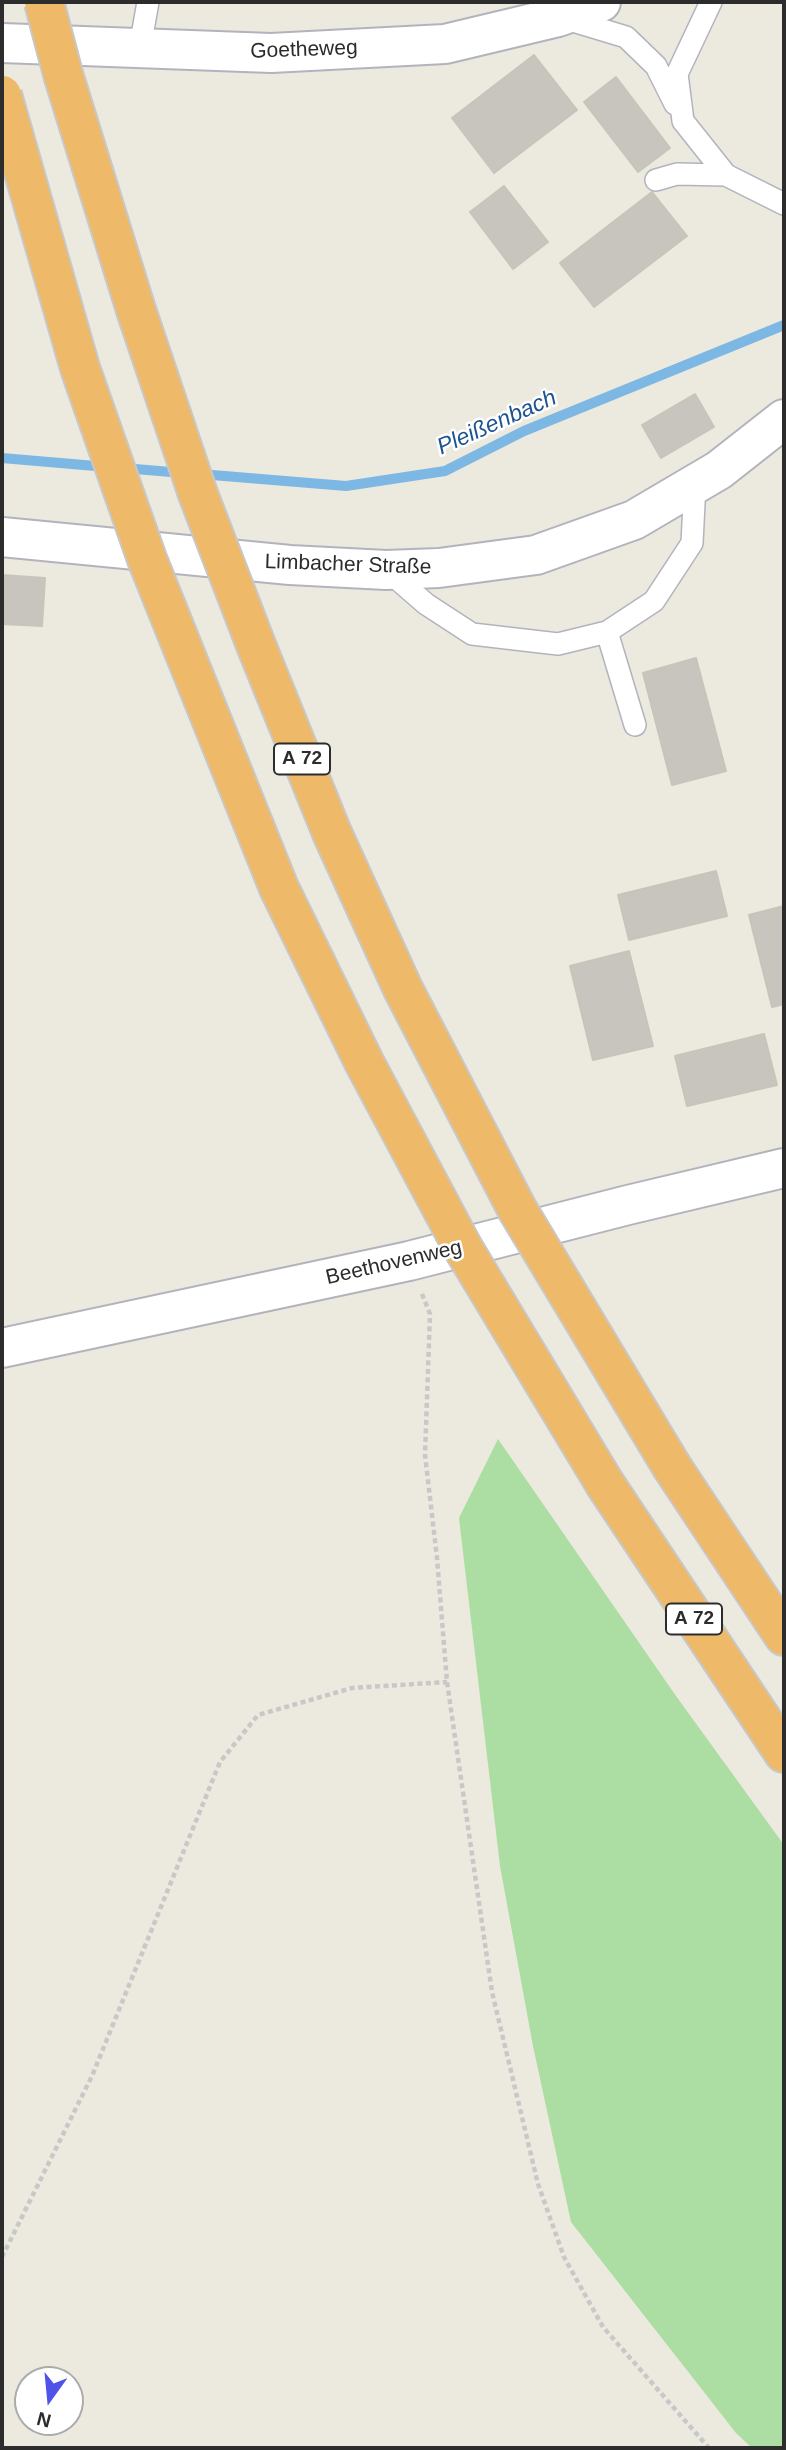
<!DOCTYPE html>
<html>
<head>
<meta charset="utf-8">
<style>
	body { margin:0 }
	#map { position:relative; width:786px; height:2450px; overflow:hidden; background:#ece9df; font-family:Helvetica,sans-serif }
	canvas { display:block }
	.frame { position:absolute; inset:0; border:4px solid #2c2c2c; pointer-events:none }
	.north { position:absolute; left:14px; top:2366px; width:70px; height:70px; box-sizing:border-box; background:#fff; border:2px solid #ababab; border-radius:50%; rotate:195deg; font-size:19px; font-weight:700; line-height:28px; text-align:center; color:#2c2c2c }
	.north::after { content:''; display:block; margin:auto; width:24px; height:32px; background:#5053e8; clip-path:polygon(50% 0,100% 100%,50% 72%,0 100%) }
</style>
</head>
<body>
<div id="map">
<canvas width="786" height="2450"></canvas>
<div class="frame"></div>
<div class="north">N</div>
</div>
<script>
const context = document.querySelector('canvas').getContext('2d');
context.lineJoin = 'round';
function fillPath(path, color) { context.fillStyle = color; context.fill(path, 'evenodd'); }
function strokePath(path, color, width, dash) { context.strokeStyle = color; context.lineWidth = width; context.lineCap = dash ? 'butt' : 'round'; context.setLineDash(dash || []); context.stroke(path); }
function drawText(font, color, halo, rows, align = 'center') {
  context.font = font + ' Helvetica,sans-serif'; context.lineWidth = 5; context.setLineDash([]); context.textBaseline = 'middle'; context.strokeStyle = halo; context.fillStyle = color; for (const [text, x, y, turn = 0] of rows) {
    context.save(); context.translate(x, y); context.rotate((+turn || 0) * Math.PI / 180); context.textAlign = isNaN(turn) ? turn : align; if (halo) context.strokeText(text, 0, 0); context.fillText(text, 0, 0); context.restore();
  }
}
const green = new Path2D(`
	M498,1439L676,1696L784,1845V2448H752L736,2433L571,2222L533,2046L500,1866L459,1518Z`);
const stream = new Path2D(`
	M2,458L107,467
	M123,468L183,473
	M200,474L346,486L445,471L524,431L784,325`);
const building = new Path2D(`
	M534,55L577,110L494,173L452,118Z
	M616,77L670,148L638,172L584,102Z
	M504,186L548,242L513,269L470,212Z
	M652,192L687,236L594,307L560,263Z
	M695,394L714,427L661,458L642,425Z
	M2,575L45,578L42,626L2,624Z
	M696,658L726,771L672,785L643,673Z
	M716,871L727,916L629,940L618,895Z
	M784,906V1004L772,1007L749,915Z
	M629,951L653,1046L593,1060L570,966Z
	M764,1034L777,1085L687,1106L675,1056Z`);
const path = new Path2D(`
	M422,1294L430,1314L425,1455L437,1558L447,1682L492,1992L538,2184L564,2257L603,2327L709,2448
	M2,2257L92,2076L220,1762L258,1715L352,1688L447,1682`);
const service = new Path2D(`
	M711,2L677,74L683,121L726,175
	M563,18L626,37L656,66L675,104
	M140,47L148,2
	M656,180L677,174L726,175L784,204
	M388,571L426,604L472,634L558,644L607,632L654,601L692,543L695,484
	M607,632L635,725`);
const minor = new Path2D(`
	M2,43L271,53L445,44L558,17L601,2
	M2,1348L409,1261L628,1205L784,1168`);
const tertiary = new Path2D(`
	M2,537L290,565L386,570L439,568L536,555L634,520L719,470L784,419`);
const motorway = new Path2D(`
	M672,1467L784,1636
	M605,1484L784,1753`);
const motorwayBridge = new Path2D(`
	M44,2L63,74L136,310L198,494L256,645L332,833L403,989L517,1209L672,1467
	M2,95L80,368L147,559L279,888L364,1062L463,1248L605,1484`);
const shields = [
	[302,759,56],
	[694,1619,56]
];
const shieldNames = [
	["A 72",302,759],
	["A 72",694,1619]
];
const streetNames = [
	["Goetheweg",304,50,-2],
	["Limbacher Straße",348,565,2],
	["Beethovenweg",394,1263,-13]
];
const waterNames = [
	["Pleißenbach",497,423,-24]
];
fillPath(green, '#acdda2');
strokePath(stream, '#7db7e3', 10);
fillPath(building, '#c8c5bf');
strokePath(building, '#c7c5b9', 2);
strokePath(service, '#b3b3be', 24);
strokePath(minor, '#b3b3be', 42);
strokePath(tertiary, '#b3b3be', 42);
strokePath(motorway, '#c8c8c8', 42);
strokePath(path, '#c8c8c8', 4.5, [5, 3.5]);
strokePath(service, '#fff', 21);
strokePath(minor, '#fff', 38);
strokePath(tertiary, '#fff', 38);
strokePath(motorway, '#eeb968', 38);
strokePath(motorwayBridge, '#c8c8c8', 42, []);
strokePath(motorwayBridge, '#eeb968', 38);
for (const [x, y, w] of shields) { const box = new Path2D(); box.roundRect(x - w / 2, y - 15.5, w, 31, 5); context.fillStyle = '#fff'; context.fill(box); strokePath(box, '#2c2c2c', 2); }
drawText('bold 19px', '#2c2c2c', null, shieldNames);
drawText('21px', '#2c2c2c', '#fff', streetNames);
drawText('italic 23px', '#1b5490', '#fff', waterNames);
</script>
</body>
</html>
